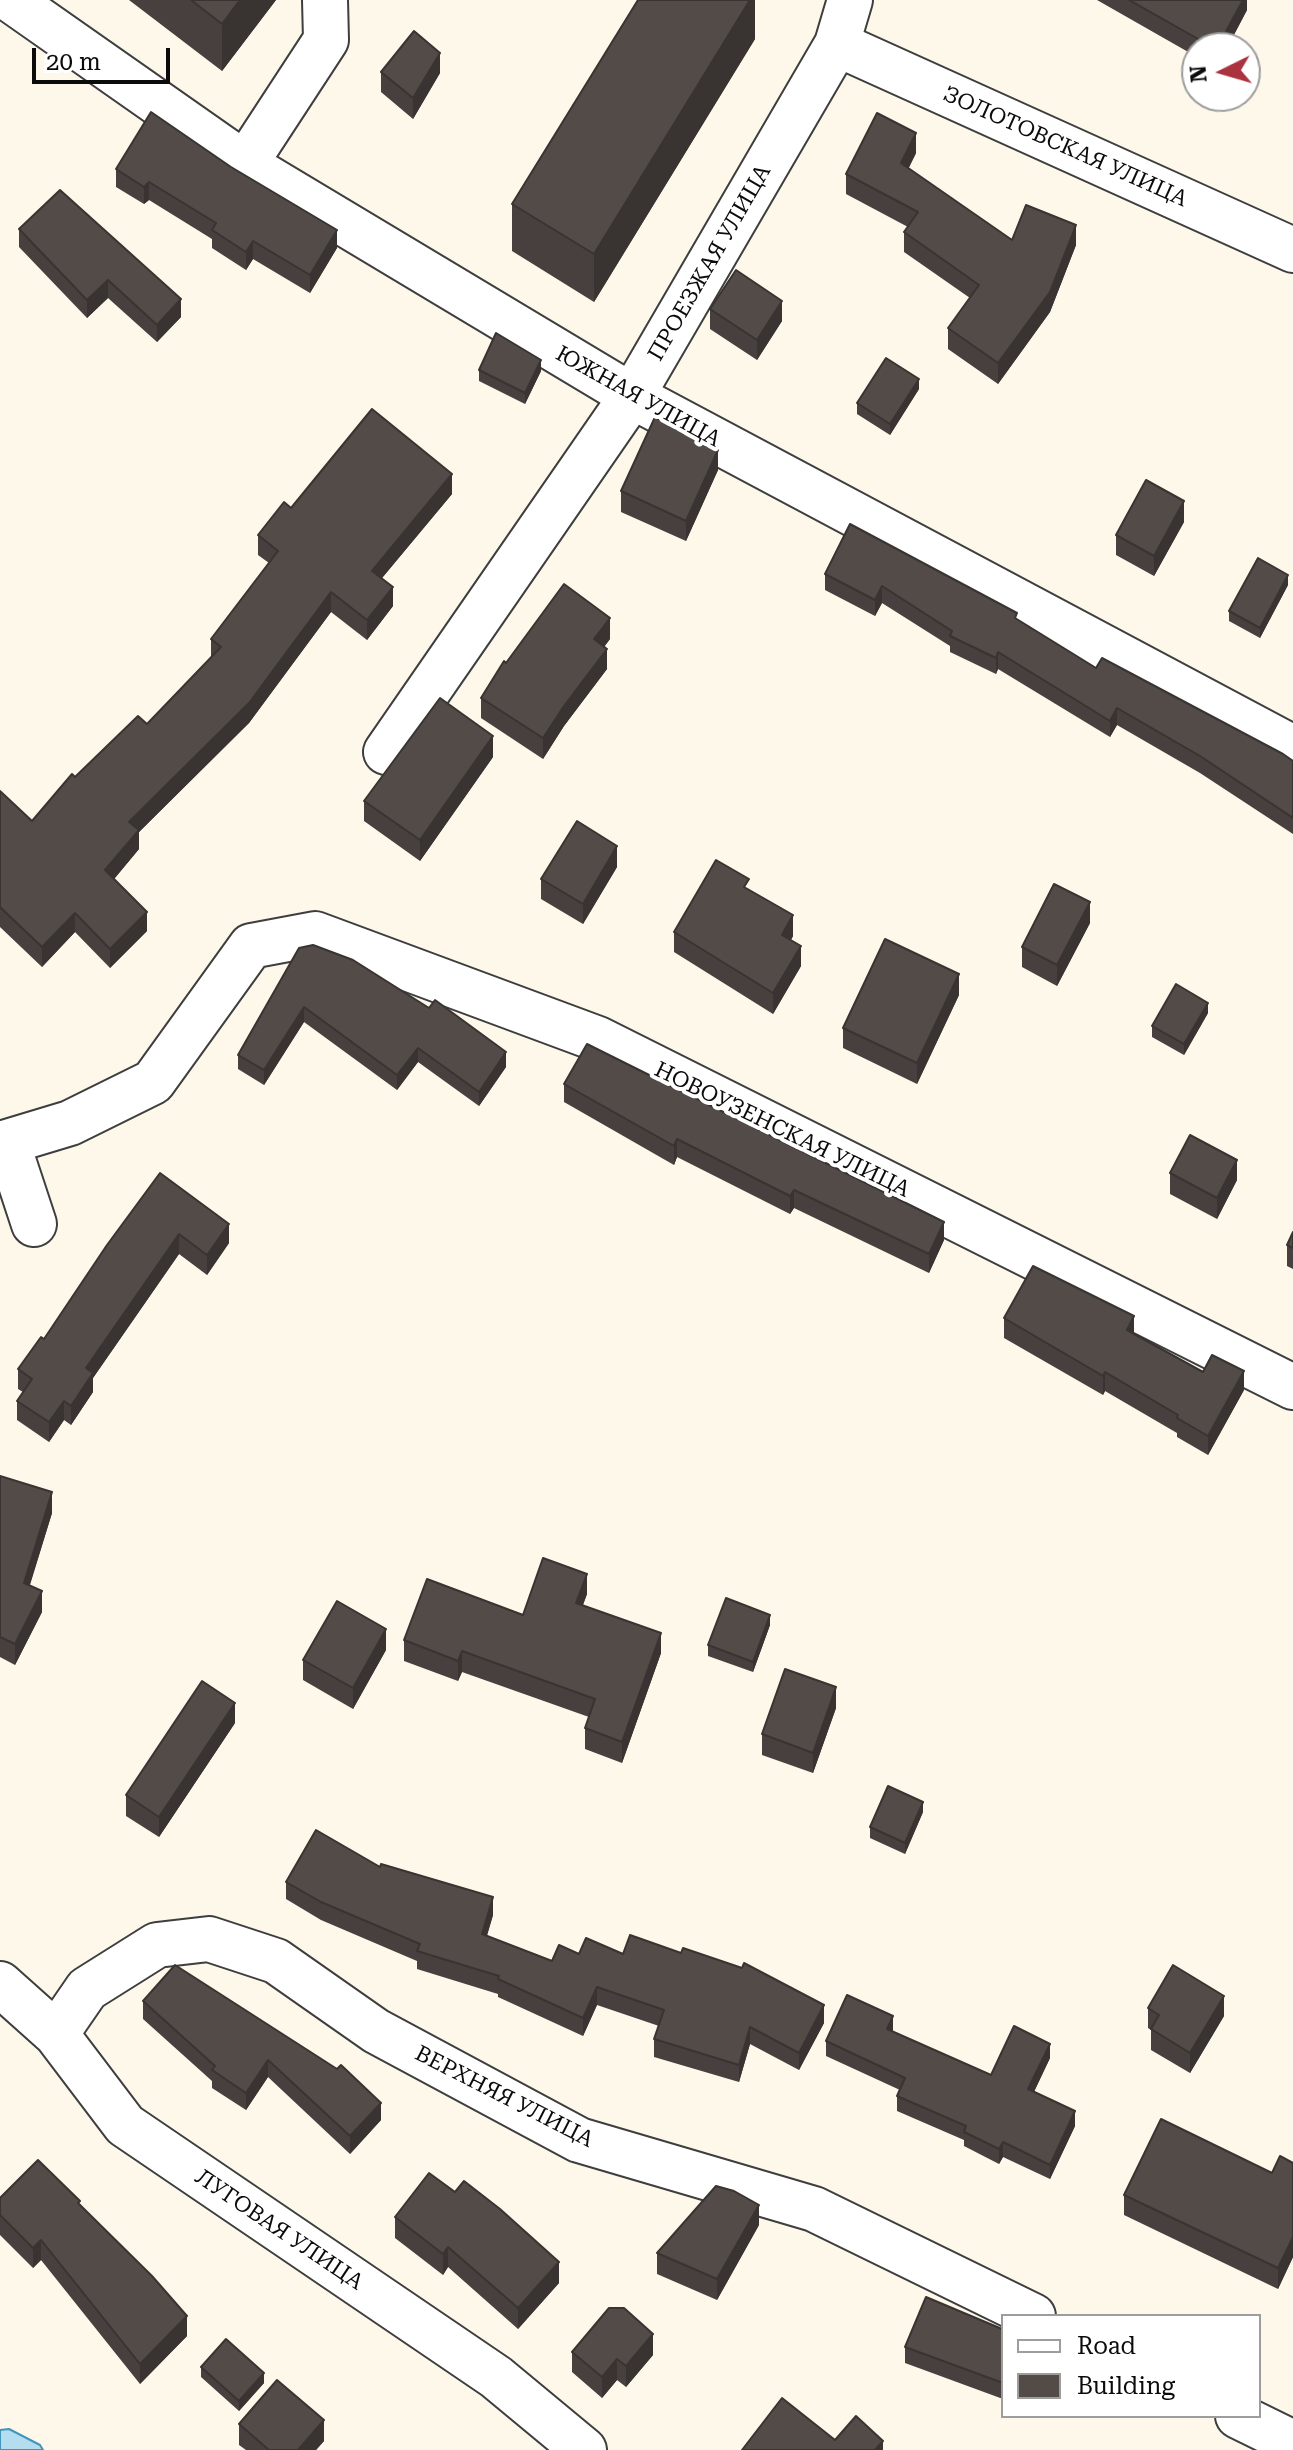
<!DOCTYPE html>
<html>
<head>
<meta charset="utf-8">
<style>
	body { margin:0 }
	#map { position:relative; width:1293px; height:2450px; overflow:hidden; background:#fdf8ea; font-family:"Roboto Serif",serif }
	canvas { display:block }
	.legend { position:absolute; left:1001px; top:2314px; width:260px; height:104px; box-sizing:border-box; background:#fff; border:2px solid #9d9d9d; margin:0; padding:10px 14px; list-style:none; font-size:24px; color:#0b0b0b }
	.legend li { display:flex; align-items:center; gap:16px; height:40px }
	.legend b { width:40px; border:2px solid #9d9d9d }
	.north { position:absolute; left:1181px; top:32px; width:80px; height:80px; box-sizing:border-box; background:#fff; border:2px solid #9d9d9d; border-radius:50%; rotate:265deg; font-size:22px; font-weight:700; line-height:32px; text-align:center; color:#0b0b0b }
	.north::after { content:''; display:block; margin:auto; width:28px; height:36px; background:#ab323f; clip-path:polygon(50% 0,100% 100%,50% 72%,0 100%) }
	.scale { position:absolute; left:32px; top:48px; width:138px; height:36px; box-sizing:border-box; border:4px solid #0b0b0b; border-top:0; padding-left:10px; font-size:24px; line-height:28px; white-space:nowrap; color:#0b0b0b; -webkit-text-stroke:6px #fff; paint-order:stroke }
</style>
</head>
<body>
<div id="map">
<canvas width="1293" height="2450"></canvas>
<ul class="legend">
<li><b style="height:10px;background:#fff"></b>Road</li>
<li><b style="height:22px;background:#524b48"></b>Building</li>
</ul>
<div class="north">N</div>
<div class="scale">20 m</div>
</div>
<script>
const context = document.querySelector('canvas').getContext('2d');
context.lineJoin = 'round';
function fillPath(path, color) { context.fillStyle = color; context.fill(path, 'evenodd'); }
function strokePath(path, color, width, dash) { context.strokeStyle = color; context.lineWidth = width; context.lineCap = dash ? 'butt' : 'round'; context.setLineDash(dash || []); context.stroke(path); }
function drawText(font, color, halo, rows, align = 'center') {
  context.font = font + ' "Roboto Serif",serif'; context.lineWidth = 8; context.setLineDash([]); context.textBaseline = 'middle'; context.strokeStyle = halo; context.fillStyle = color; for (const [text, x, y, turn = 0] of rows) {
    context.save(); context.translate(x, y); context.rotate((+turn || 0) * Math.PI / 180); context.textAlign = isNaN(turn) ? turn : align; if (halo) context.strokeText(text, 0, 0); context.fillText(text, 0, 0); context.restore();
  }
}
const water = new Path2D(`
	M9,2429L40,2445L43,2450H0V2430Z`);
const street = new Path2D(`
	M11,0L245,164L632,396L1293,748
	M837,44L1293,250
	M245,164L326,40L325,0
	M386,752L632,396L837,44L850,0
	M34,1224L7,1142L70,1123L153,1082L251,946L315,934L598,1039L1293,1387
	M0,1984L56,2034L125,2125L496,2377L584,2450
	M56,2034L87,1989L157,1945L209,1939L276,1961L376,2031L579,2140L814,2209L1033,2316
	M1238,2416L1293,2443`);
const wall = new Path2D(`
	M129,0H276L222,71Z
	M755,0V39L594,302L512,251V204Z
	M1097,0H1247V10L1227,48H1197V57Z
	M381,72L440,73L413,119L381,92Z
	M916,153L908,169L1012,240L1076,245L1050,312L998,384L948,349V328L970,298L904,252V232L908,227L846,194V174Z
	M116,169L337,248L310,293L253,259L246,270L212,248V239L149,200L144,204L116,187Z
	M19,229L181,317L157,342L108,298L87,318L19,247Z
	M710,309L782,321L757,360L710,329Z
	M479,370L541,371L525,404L479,381Z
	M919,389L890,435L857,414V403Z
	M718,470L686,541L621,512V491Z
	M452,494L382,578L393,606L367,640L331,612L249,723L139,832V849L114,879L147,931L110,968L75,932L42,967L0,927V791L32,821L75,777L147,724L211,657V639L269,563L258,555V535L291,508Z
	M1184,522L1154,576L1116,555V535Z
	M850,524L1017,620L1096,668L1293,761V834L1200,773L1117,725L1110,737L998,669L996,674L950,652V646L882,603L875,616L825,590V574Z
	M1288,585L1260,638L1229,621V611Z
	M610,639L604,647L607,669L564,726L543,759L481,718V698L506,663Z
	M493,757L420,861L364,821V801Z
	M617,867L583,924L541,899V879Z
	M749,890L793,936L791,940L801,966L773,1014L674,952V932Z
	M1090,923L1057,986L1022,967V947Z
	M299,948L506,1067L479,1106L418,1062L397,1090L304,1022L264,1085L238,1069V1055Z
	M959,995L917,1084L843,1048V1028Z
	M1208,1013L1184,1055L1152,1037V1026Z
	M564,1084L944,1240L929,1273L794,1208L790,1214L677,1157L674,1165L564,1102Z
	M160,1173L229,1243L207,1275L179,1254L93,1378V1392L71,1425L64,1420L49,1442L17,1420V1401L23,1392L18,1389V1369L44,1339Z
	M1170,1173L1237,1180L1217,1219L1170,1194Z
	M1293,1232V1269L1287,1266V1245Z
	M1004,1318L1134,1334L1203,1372L1244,1390L1208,1455L1177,1437V1433L1105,1391L1103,1395L1004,1338Z
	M0,1476L52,1513L30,1585L42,1612L15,1665L0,1657Z
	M587,1594L583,1605L661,1653L622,1763L585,1749V1728L589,1717L462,1672L458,1681L404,1661V1640L523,1615Z
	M770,1625L753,1672L708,1656V1645Z
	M386,1650L353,1709L303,1680V1660Z
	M836,1708L813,1773L762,1755V1734Z
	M235,1723L159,1837L126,1816V1795Z
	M923,1812L905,1854L870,1838V1827Z
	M380,1867L493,1915L487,1936L552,1961L579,1954H623L824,2023L799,2070L750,2044L739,2082L654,2057V2039L659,2026L597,2005L583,2036L498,1997V1994L417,1969V1961L321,1920L286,1899V1882Z
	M143,2001L381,2103V2120L350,2154L268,2077L246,2110L212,2088V2081L143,2019Z
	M1148,2008L1224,2016L1190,2073L1151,2050V2030L1148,2028Z
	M892,2031L991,2075L1050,2058L1034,2092L1075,2126L1050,2179L1003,2157L999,2164L964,2146V2140L897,2111V2096L900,2090L826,2056V2041Z
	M1293,2163V2257L1278,2289L1124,2215V2195L1272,2173Z
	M0,2198L80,2204L187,2336L140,2384L41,2260L33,2268L0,2235Z
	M395,2217L559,2283L518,2329L448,2267L443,2275L395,2238Z
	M759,2225L717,2300L657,2274V2253Z
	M1003,2326V2399L905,2363V2347L1002,2329Z
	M572,2352L653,2355L626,2387L617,2380L602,2398L572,2372Z
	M201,2367L264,2383L239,2411L201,2377Z
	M239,2424L324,2441L316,2450H246L239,2445Z`);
const shadedWall = new Path2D(`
	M240,0H276L222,71V24Z
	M750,0H755V39L594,302V254Z
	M1243,0H1247V10L1227,48H1217Z
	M440,53V73L413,119V98Z
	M916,133V153L901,184V163Z
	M149,182V200L144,204V187Z
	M1076,225V245L1050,312L998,384V363Z
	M337,230V248L310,293V275Z
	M253,241V259L246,270V252Z
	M108,280V298L87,318V300Z
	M181,299V317L157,342V325Z
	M782,301V321L757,360V340Z
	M541,360V371L525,404V393Z
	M919,379V389L890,435V424Z
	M718,450V470L686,541V521Z
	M452,474V494L372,590V571Z
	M1184,501V522L1154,576V556Z
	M1288,575V585L1260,638V628Z
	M882,586V603L875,616V600Z
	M393,587V606L367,640V620Z
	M331,592V612L249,723L139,832V849L105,890V870L129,822Z
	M610,618V639L594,660V639Z
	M607,649V669L564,726L543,759V738L564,706Z
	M998,652V669L996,674V658Z
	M1117,708V725L1110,737V721Z
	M493,736V757L420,861V840Z
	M617,846V867L583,924V904Z
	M1090,902V923L1057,986V965Z
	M147,912V931L110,968V949Z
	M75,913V932L42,967V947Z
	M793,915V936L782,956V935Z
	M801,946V966L773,1014V993Z
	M959,974V995L917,1084V1063Z
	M1208,1003V1013L1184,1055V1044Z
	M304,1007V1022L264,1085V1070Z
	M418,1048V1062L397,1090V1075Z
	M506,1052V1067L479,1106V1092Z
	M677,1139V1157L674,1165V1146Z
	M1237,1160V1180L1217,1219V1198Z
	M794,1190V1208L790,1214V1196Z
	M944,1222V1240L929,1273V1254Z
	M229,1224V1243L207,1275V1255Z
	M179,1234V1254L93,1378V1392L71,1425V1406L86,1368Z
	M1134,1316V1336L1127,1330Z
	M1244,1371V1390L1208,1455V1436Z
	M1105,1372V1391L1103,1395V1376Z
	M64,1401V1420L49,1442V1422Z
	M52,1492V1513L24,1603V1583Z
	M587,1574V1594L576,1623V1603Z
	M42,1591V1612L15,1665V1644Z
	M770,1615V1625L753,1672V1662Z
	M386,1629V1650L353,1709V1688Z
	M661,1633V1653L622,1763V1742Z
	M462,1651V1672L458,1681V1661Z
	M836,1687V1708L813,1773V1753Z
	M235,1703V1723L159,1837V1817Z
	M923,1802V1812L905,1854V1843Z
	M493,1897V1915L482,1951V1934Z
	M597,1987V2005L583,2036V2018Z
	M1224,1996V2016L1190,2073V2053Z
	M824,2005V2023L799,2070V2053Z
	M893,2016V2030L887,2043V2029Z
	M750,2027V2044L739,2082V2065Z
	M1050,2044V2058L1028,2104V2089Z
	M268,2060V2077L246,2110V2093Z
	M381,2103V2120L350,2154V2136Z
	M1075,2111V2126L1050,2179V2165Z
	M1003,2142V2157L999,2164V2149Z
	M759,2205V2225L717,2300V2279Z
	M1293,2237V2257L1278,2289V2268Z
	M41,2240V2260L33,2268V2248Z
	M448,2247V2267L443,2275V2254Z
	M559,2262V2283L518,2329V2308Z
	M187,2316V2336L140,2384V2364Z
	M653,2334V2355L626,2387V2366Z
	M617,2359V2380L602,2398V2377Z
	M264,2373V2383L239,2411V2401Z
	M324,2420V2441L316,2450H298Z
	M883,2441V2450H875Z`);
const building = new Path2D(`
	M191,0H240L222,24Z
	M638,0H750L594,254L512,204Z
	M1129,0H1243L1217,48H1214Z
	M414,31L440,53L413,98L381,72Z
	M151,112L231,167L337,230L310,275L253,241L246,252L212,230L216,223L149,182L144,187L116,169Z
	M877,113L916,133L901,163L1012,240L1026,205L1076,225L1050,292L998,363L948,328L979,285L904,232L918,212L846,174Z
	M60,190L181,299L157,325L108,280L87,300L19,229Z
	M736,270L782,301L757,340L710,309Z
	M496,333L541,360L525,393L479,370Z
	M886,358L919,379L890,424L857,403Z
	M372,409L452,474L372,571L393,587L367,620L331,592L249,703L129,822L139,830L105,870L147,912L110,949L75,913L42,947L0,907V791L32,821L72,774L75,777L138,716L147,724L221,647L211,639L278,551L258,535L284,502L291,508Z
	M655,417L718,450L686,521L621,491Z
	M1146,480L1184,501L1154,556L1116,535Z
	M850,524L1017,613L1015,618L1096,668L1102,658L1283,754L1293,761V818L1200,756L1117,708L1110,721L998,652L996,658L950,636L952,631L882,586L875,600L825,574Z
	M1258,558L1288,575L1260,628L1229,611Z
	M564,584L610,618L594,639L607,649L564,706L543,738L481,698L504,661L506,663Z
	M440,698L493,736L420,840L364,801Z
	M577,821L617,846L583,904L541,879Z
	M716,860L749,879L744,887L793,915L782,935L801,946L773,993L674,932Z
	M1054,884L1090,902L1057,965L1022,947Z
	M885,939L959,974L917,1063L843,1028Z
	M313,945L353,960L429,1008L435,1000L506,1052L479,1092L418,1048L397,1075L304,1007L264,1070L238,1055L299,948Z
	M1176,984L1208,1003L1184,1044L1152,1026Z
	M587,1044L944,1222L929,1254L794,1190L790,1196L677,1139L674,1146L564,1084Z
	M1190,1135L1237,1160L1217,1198L1170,1173Z
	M160,1173L229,1224L207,1255L179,1234L86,1368L93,1373L71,1406L64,1401L49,1422L17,1401L32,1379L18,1369L41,1337L44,1339L107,1245Z
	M1293,1232V1248L1287,1245Z
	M1033,1266L1134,1316L1127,1330L1203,1372L1212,1355L1244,1371L1208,1436L1177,1418L1178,1415L1105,1372L1103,1376L1004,1318Z
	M0,1476L52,1492L24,1583L42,1591L15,1644L0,1637Z
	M543,1558L587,1574L576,1603L661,1633L622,1742L585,1728L595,1699L462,1651L458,1661L404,1640L427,1579L523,1615Z
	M726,1598L770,1615L753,1662L708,1645Z
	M337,1601L386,1629L353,1688L303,1660Z
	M785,1669L836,1687L813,1753L762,1734Z
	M202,1681L235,1703L159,1817L126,1795Z
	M888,1786L923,1802L905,1843L870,1827Z
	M316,1830L380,1867L381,1864L493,1897L482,1934L552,1961L559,1945L579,1954L586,1938L623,1954L630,1935L681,1953L683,1948L742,1968L744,1963L824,2005L799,2053L750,2027L739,2065L654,2039L664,2010L597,1987L583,2018L498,1979L499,1976L417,1951L420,1944L321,1902L286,1882Z
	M175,1965L337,2069L341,2065L381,2103L350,2136L268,2060L246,2093L212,2070L215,2066L143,2001Z
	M1173,1965L1224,1996L1190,2053L1151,2029L1159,2015L1148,2008Z
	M847,1995L893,2016L887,2029L991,2075L1014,2026L1050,2044L1028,2089L1075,2111L1050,2165L1003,2142L999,2149L964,2132L966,2126L897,2096L905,2078L826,2041Z
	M1161,2119L1272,2173L1280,2156L1293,2163V2237L1278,2268L1124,2195Z
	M38,2160L80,2201L78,2203L152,2276L187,2316L140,2364L41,2240L33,2248L0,2215V2198Z
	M429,2173L455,2192L464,2181L500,2209L559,2262L518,2308L448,2247L443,2254L395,2217Z
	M716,2186L734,2191L759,2205L717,2279L657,2253Z
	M926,2297L1002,2329L1003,2326V2383L905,2347Z
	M609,2308H624L653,2334L626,2366L617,2359L602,2377L572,2352Z
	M226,2339L264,2373L239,2401L201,2367Z
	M277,2380L324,2420L298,2450H269L239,2424Z
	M782,2398L835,2440L856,2416L883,2441L875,2450H742Z`);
const streetNames = [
	["ЗОЛОТОВСКАЯ УЛИЦА",1065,147,24],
	["ПРОЕЗЖАЯ УЛИЦА",710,263,-60],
	["ЮЖНАЯ УЛИЦА",638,397,29],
	["НОВОУЗЕНСКАЯ УЛИЦА",782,1130,26],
	["ВЕРХНЯЯ УЛИЦА",504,2097,27],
	["ЛУГОВАЯ УЛИЦА",279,2230,34]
];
fillPath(water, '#b4ddef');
strokePath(water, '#4395be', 2);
strokePath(street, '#3e3e3e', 48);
strokePath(street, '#fff', 44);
fillPath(wall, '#47403e');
fillPath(shadedWall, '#393432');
fillPath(building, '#524b48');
strokePath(building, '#393432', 2);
drawText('22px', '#0b0b0b', '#fff', streetNames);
</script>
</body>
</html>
